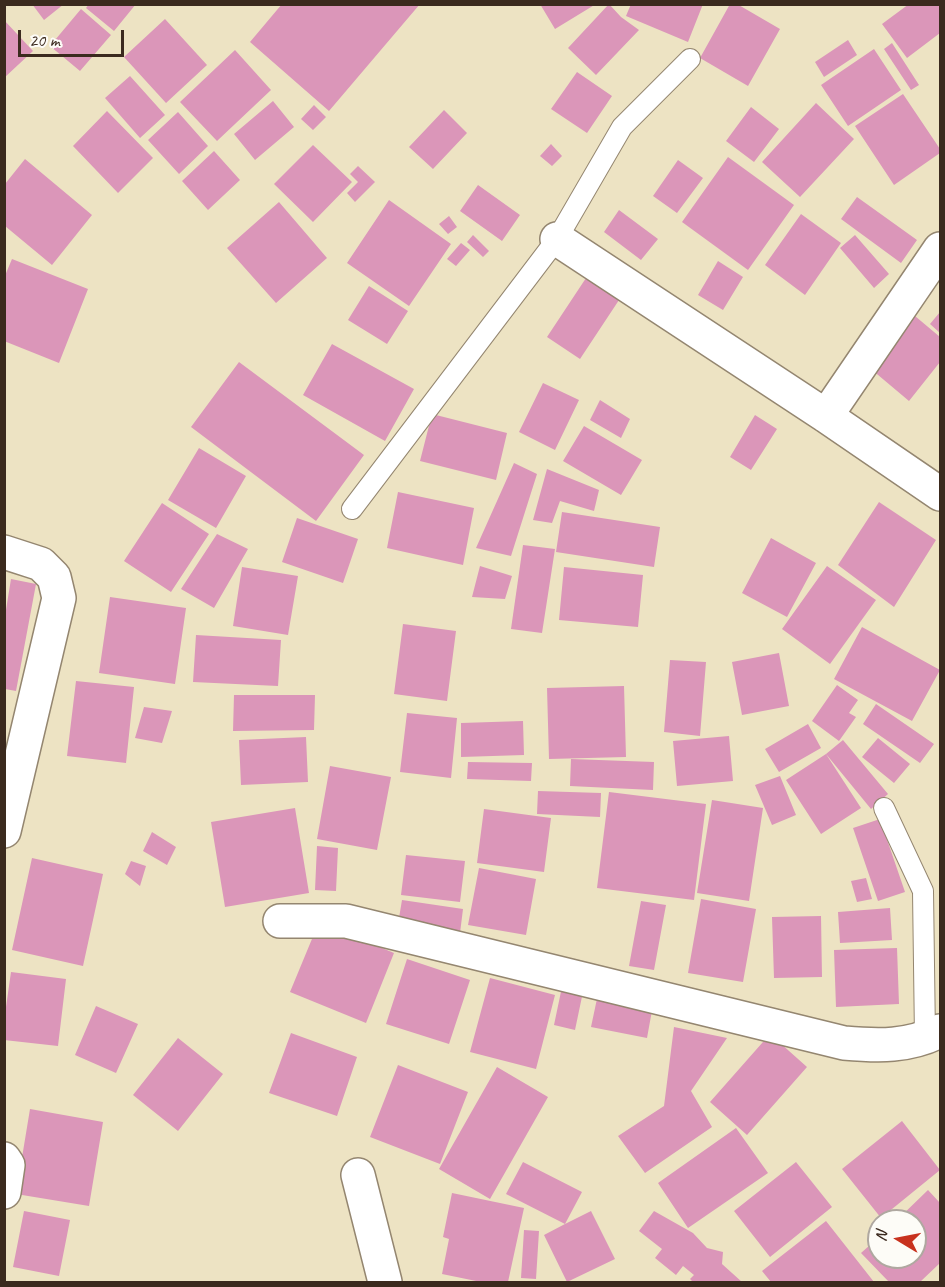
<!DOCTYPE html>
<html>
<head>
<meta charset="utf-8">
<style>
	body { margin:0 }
	#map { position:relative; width:945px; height:1287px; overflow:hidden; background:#ede3c3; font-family:Caveat,sans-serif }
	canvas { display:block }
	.frame { position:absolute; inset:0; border:6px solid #3b2a1e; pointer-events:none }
	.north { position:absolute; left:867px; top:1209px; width:60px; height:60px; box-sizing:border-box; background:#fdfcf7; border:2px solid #afa8a0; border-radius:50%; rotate:280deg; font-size:16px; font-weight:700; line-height:24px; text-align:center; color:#3b2a1e }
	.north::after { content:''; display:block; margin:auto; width:21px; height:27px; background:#c8321e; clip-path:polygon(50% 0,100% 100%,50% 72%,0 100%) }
	.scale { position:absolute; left:18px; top:30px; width:106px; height:27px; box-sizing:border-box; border:3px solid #3b2a1e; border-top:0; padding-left:8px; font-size:18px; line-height:21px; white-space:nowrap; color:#3b2a1e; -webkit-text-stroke:4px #fdfcf7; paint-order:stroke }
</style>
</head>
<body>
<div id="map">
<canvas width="945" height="1287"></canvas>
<div class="frame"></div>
<div class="north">N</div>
<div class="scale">20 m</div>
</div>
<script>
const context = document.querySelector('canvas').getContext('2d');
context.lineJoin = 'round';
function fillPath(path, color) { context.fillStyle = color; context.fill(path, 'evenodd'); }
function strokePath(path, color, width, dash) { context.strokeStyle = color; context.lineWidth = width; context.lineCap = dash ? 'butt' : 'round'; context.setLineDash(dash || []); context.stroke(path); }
const building = new Path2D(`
	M32,4H64L44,20Z
	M89,4H136L114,31L86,8Z
	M282,4H420L329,111L250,42Z
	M540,4H596L555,29Z
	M609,4L621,17L639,30L596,75L568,48Z
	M631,4H703L688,42L626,16Z
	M730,4H737L780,29L748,86L700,58Z
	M909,4H940V33L907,58L882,24Z
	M81,9L111,35L80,71L50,46Z
	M165,19L207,65L166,103L124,57Z
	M4,20L33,51L4,78Z
	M848,40L857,55L824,77L815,62Z
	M892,43L919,85L911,90L884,49Z
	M874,49L901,90L848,126L821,85Z
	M235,50L271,90L217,141L180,102Z
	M577,72L612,96L587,133L551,109Z
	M130,76L165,115L140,138L105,98Z
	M903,94L940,149V153L894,185L855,126Z
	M273,101L294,127L255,160L234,134Z
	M816,103L854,139L800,197L762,162Z
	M314,105L326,117L313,130L301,119Z
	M751,107L779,129L754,162L726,141Z
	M444,110L467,133L433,169L409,147Z
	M107,111L153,158L118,193L73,146Z
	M178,112L208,146L179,174L148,140Z
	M551,144L562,156L552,166L540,156Z
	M313,145L352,182L313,222L274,184Z
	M214,151L240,180L208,210L182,181Z
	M728,157L794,205L748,270L682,222Z
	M25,159L92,215L52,265L5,226V184Z
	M678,160L703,178L677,213L653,196Z
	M358,166L375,182L355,202L347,193L358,182L350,174Z
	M478,185L520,215L502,241L460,211Z
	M857,197L917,240L901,263L841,219Z
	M389,200L451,244L409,306L347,263Z
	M279,202L327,258L276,303L227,248Z
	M619,210L658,239L641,260L604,232Z
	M801,214L841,243L805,295L765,265Z
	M449,216L457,227L448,234L439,224Z
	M473,235L489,251L483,257L467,242Z
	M855,235L889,274L874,288L840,248Z
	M461,243L470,250L456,266L447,259Z
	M12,259L88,289L59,363L4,341V278Z
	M718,261L743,277L723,310L698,295Z
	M588,275L621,297L580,359L547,337Z
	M369,286L408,311L387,344L348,320Z
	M909,311L940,337V362L909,401L865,364Z
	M940,312V333L930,324Z
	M332,344L414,389L385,441L303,395Z
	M239,362L364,455L316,521L191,427Z
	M543,383L579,400L555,450L519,432Z
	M600,400L630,419L621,438L590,420Z
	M432,414L507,433L496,480L420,461Z
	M755,415L777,429L751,470L730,457Z
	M584,426L642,460L621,495L563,461Z
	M199,448L246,476L216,528L168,500Z
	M514,463L537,474L511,556L476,548Z
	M547,469L599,490L594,511L560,501L552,523L533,520Z
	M398,492L474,508L463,565L387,548Z
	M879,502L936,540L894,607L838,565Z
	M162,503L209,534L171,592L124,561Z
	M562,512L660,527L654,567L556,552Z
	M297,518L358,539L343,583L282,562Z
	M217,534L248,549L214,608L181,589Z
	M771,538L816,563L787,617L742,593Z
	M523,545L555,549L542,633L511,629Z
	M480,566L512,576L505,599L472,597Z
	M827,566L876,600L830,664L782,629Z
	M242,567L298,576L288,635L233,626Z
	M564,567L643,575L638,627L559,620Z
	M11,579L36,584L16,691L5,689V616Z
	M110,597L186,608L175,684L99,673Z
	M403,624L456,631L447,701L394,694Z
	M862,627L940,670L912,721L834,679Z
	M196,635L281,640L278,686L193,682Z
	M779,653L789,706L742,715L732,662Z
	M670,660L706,662L700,736L664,732Z
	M76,681L134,687L126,763L67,756Z
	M837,685L858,700L849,713L856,717L839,741L812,721Z
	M624,686L626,757L549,759L547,688Z
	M234,695H315L314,730L233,731Z
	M876,704L934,744L920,763L863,724Z
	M144,707L172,711L162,743L135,738Z
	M407,713L457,718L451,778L400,772Z
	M523,721L524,755L461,757V723Z
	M808,724L821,748L779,772L765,749Z
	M729,736L733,781L677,786L673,741Z
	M306,737L308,782L241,785L239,740Z
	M878,738L910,764L894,783L862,757Z
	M843,740L888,794L871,809L826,754L861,808L821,834L786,780L826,754Z
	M571,759L654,762L653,790L570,786Z
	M468,762L532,763L531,781L467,779Z
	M330,766L391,777L377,850L317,839Z
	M780,776L796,815L772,825L755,785Z
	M538,791L601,793L600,817L537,814Z
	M609,792L706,804L694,900L597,888Z
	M712,800L763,808L749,901L697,893Z
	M295,808L309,893L225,907L211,822Z
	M484,809L551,818L544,872L477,863Z
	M880,819L905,892L878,901L853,828Z
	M152,832L176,847L167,865L143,851Z
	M317,846L338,848L336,891L315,890Z
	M406,855L465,861L460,902L401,895Z
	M32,858L103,874L83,966L12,950Z
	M131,861L146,866L140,886L125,874Z
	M479,868L536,879L526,935L468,925Z
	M866,878L872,899L857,902L851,881Z
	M701,899L756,909L743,982L688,973Z
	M402,900L463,909L460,933L398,924Z
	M641,901L666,905L654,970L629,966Z
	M890,908L892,940L840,943L838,912Z
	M821,916L822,977L774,978L772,917Z
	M319,922L394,953L366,1023L290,992Z
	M897,948L899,1004L836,1007L834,950Z
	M407,959L470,980L449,1044L386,1024Z
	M11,972L66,979L58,1046L4,1040V1021Z
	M490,978L555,995L536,1069L470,1052Z
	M563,982L584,987L575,1030L554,1025Z
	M598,994L653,1005L647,1038L591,1027Z
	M96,1006L138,1024L116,1073L75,1055Z
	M674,1027L727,1038L691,1091L712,1127L645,1173L618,1136L664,1106Z
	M291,1033L357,1057L337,1116L269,1093Z
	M770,1034L807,1067L747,1135L710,1102Z
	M178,1038L223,1074L178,1131L133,1095Z
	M398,1065L468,1092L440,1164L370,1137Z
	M497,1067L548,1097L490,1199L439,1169Z
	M30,1109L103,1122L89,1206L16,1194Z
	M902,1121L940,1170L881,1218L842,1169Z
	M736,1128L768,1173L688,1228L658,1183Z
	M523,1162L582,1192L565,1224L591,1211L615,1259L567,1282L544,1235L565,1224L506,1194Z
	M796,1162L832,1207L770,1257L734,1211Z
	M928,1190L940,1203V1263L920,1282H889L861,1253L879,1237V1257H915V1221H896Z
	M452,1193L524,1208L508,1282H481L442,1274L449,1239L443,1237Z
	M24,1211L70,1220L59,1276L13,1267Z
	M654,1211L693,1233L707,1248L723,1252L722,1264L742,1282H693L690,1279L694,1275L683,1266L676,1275L655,1258L662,1249L639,1231Z
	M826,1221L874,1282H771L762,1271Z
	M524,1230L539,1231L536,1279L521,1278Z`);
const lane = new Path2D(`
	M352,509L557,239L622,127L690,59
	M884,808L923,891L925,1038`);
const street = new Path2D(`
	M557,239L826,416L940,494
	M826,416L940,249
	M4,552L41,564L54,577L59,598L4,831
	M280,921H346L844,1043C879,1046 908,1047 940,1031
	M4,1159L8,1165L4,1192
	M358,1175L385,1282`);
fillPath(building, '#db96b9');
strokePath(lane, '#948670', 22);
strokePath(street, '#948670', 36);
strokePath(lane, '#fff', 20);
strokePath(street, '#fff', 33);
</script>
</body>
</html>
